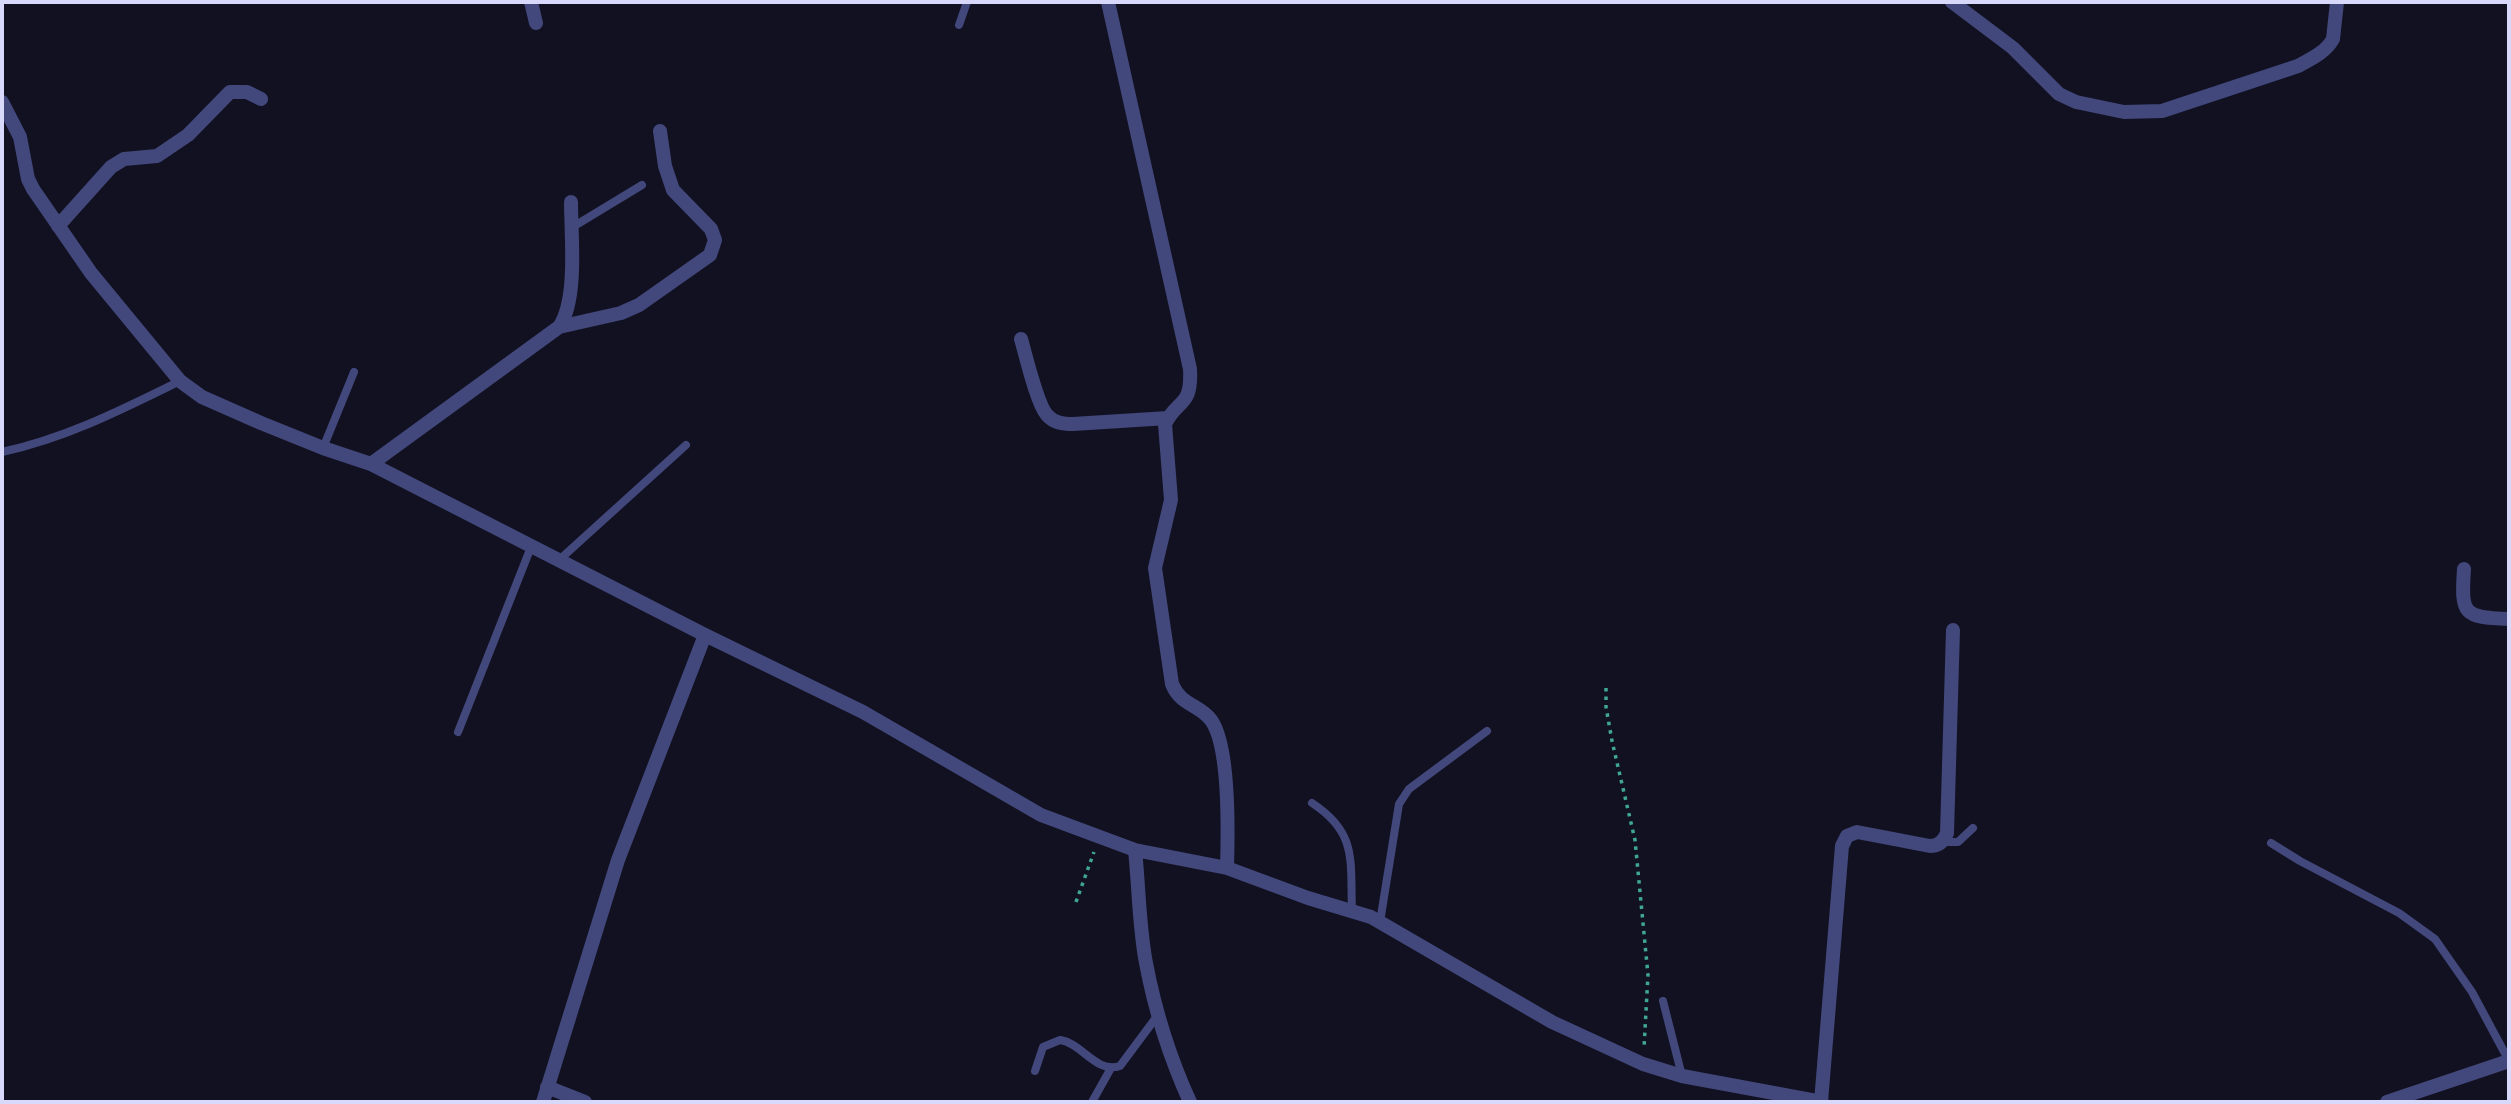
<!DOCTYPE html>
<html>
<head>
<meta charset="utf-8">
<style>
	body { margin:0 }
	#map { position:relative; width:2511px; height:1104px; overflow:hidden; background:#121122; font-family:Barlow,sans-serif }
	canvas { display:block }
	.frame { position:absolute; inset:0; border:4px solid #d7d8fa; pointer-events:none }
</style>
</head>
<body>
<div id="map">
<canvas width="2511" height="1104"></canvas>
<div class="frame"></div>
</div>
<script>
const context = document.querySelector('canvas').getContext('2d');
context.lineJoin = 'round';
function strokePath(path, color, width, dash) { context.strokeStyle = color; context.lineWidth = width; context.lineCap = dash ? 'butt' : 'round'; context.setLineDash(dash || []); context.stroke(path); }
const path = new Path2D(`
	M1606,688V707L1612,741L1635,840L1648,975L1644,1048
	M1076,902L1094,852`);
const service = new Path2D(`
	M959,25L967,2
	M571,228L642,185
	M323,448L354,372
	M2,452C66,438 121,410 180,381
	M558,561L686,445
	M458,732L531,547
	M1312,803C1358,833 1350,861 1352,911
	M1942,842H1958L1973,828
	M2271,843L2300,861L2399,913L2435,939L2472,992L2509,1061
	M1380,922L1399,804L1409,789L1487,731
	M1663,1001L1682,1076
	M1035,1071L1043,1047L1060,1040C1082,1043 1096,1074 1120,1066L1158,1015
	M1092,1102L1111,1068`);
const minor = new Path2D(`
	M531,2L536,23
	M1108,2L1190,369C1192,408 1178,398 1165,424L1171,500L1155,568L1172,684C1181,706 1199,704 1211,720C1230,746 1228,835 1227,868
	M1952,2L2013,48L2059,94L2076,102L2124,112L2162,111L2298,66C2311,59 2326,52 2333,39L2337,2
	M2,102L20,137L28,179L33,189L91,273L180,381L202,397L261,423L323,448L371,464L705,635L863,712L1041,815L1135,850L1227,868L1308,898L1371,917L1552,1022L1643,1064L1682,1076L1822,1102
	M58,226L111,167L124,159L157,156L188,135L230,92H247L261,99
	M559,327L621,313L639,305L710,255L715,240L711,229L673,190L665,166L660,131
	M1021,339C1026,356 1037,404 1047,415C1054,423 1063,424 1073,424L1168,418
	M371,464L559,327C578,300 571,236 571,202
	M2464,569C2461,615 2463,617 2509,619
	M1135,850C1139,888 1139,927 1146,963C1155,1011 1170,1058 1190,1102
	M547,1087L585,1102
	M543,1102L618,860L705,635
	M1821,1102L1842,846L1847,836L1857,832L1930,846C1939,846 1944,841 1947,833L1953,630
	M2387,1102L2509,1061`);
strokePath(path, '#3fa792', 3.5, [3.5, 5]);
strokePath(service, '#42487b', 8);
strokePath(minor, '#42487b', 14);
</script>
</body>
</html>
